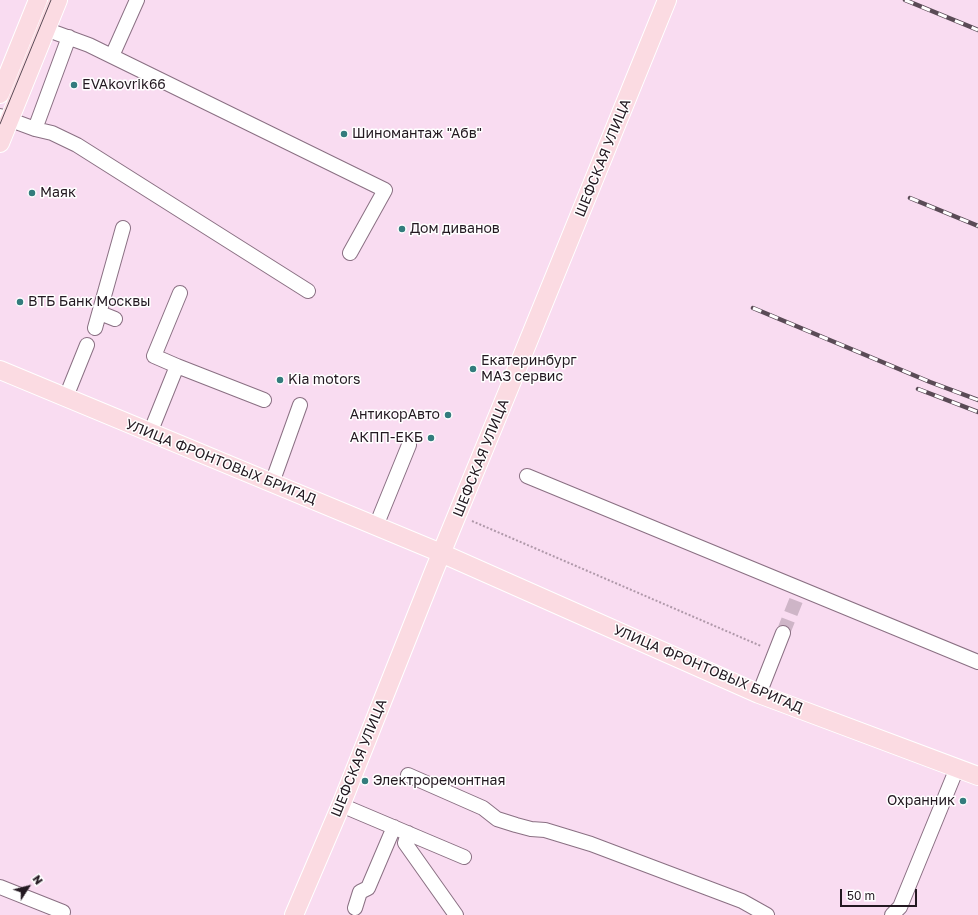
<!DOCTYPE html>
<html>
<head>
<meta charset="utf-8">
<style>
	body { margin:0 }
	#map { position:relative; width:978px; height:915px; overflow:hidden; background:#f9dcf1; font-family:"Golos Text",sans-serif }
	canvas { display:block }
	.north { position:absolute; left:8px; top:867px; width:40px; height:40px; -webkit-text-stroke:3px #fff; paint-order:stroke; rotate:54deg; font-size:11px; font-weight:700; line-height:16px; text-align:center; color:#231921 }
	.north::after { content:''; display:block; margin:auto; width:14px; height:18px; background:#231921; clip-path:polygon(50% 0,100% 100%,50% 72%,0 100%) }
	.scale { position:absolute; left:840px; top:889px; width:77px; height:18px; box-sizing:border-box; border:2px solid #231921; border-top:0; padding-left:5px; font-size:12px; line-height:14px; white-space:nowrap; color:#231921; -webkit-text-stroke:3px #fff; paint-order:stroke }
</style>
</head>
<body>
<div id="map">
<canvas width="978" height="915"></canvas>
<div class="north">N</div>
<div class="scale">50 m</div>
</div>
<script>
const context = document.querySelector('canvas').getContext('2d');
context.lineJoin = 'round';
function strokePath(path, color, width, dash) { context.strokeStyle = color; context.lineWidth = width; context.lineCap = dash ? 'butt' : 'round'; context.setLineDash(dash || []); context.stroke(path); }
function drawText(font, color, halo, rows, align = 'center') {
  context.font = font + ' "Golos Text",sans-serif'; context.lineWidth = 3; context.setLineDash([]); context.textBaseline = 'middle'; context.strokeStyle = halo; context.fillStyle = color; for (const [text, x, y, turn = 0] of rows) {
    context.save(); context.translate(x, y); context.rotate((+turn || 0) * Math.PI / 180); context.textAlign = isNaN(turn) ? turn : align; if (halo) context.strokeText(text, 0, 0); context.fillText(text, 0, 0); context.restore();
  }
}
const minorTunnel = new Path2D(`
	M783,633L797,598`);
const path = new Path2D(`
	M472,521L761,646`);
const minor = new Path2D(`
	M37,26L89,45L385,190L350,253
	M112,56L137,0
	M0,116L35,129L52,133L77,145L308,291
	M35,129L69,37
	M100,313L115,319
	M95,328L123,228
	M177,366L264,400
	M66,397L87,345
	M150,433L177,366L154,356L180,293
	M527,476L978,662
	M272,483L300,405
	M376,526L409,445
	M759,694L783,633
	M408,775L483,808L497,819L516,825L531,829L545,830L591,844L742,901L767,915
	M341,805L464,857
	M408,833L405,843L456,915
	M0,887L63,912L62,915
	M355,908L360,892L368,888L394,827
	M892,915L900,907L957,768`);
const major = new Path2D(`
	M0,94L38,0
	M0,143L58,0
	M0,370L441,553L759,694L978,776
	M294,915L341,805L434,571L510,386L667,0`);
const tram = new Path2D(`
	M0,124L51,0`);
const rail = new Path2D(`
	M905,0L978,30
	M910,198L978,226
	M753,308L930,382L978,400
	M918,389L978,412`);
const markers = [
	[74,85,4,"#337c7d"],
	[344,134,4,"#337c7d"],
	[32,193,4,"#337c7d"],
	[402,229,4,"#337c7d"],
	[20,302,4,"#337c7d"],
	[473,369,4,"#337c7d"],
	[280,380,4,"#337c7d"],
	[448,415,4,"#337c7d"],
	[431,438,4,"#337c7d"],
	[365,781,4,"#337c7d"],
	[963,801,4,"#337c7d"]
];
const poiNames = [
	["EVAkovrik66",82,85],
	["Шиномантаж \"Абв\"",352,134],
	["Маяк",40,193],
	["Дом диванов",410,229],
	["ВТБ Банк Москвы",28,302],
	["Екатеринбург",481,361],
	["МАЗ сервис",481,377],
	["Kia motors",288,380],
	["АнтикорАвто",440,415,"right"],
	["АКПП-ЕКБ",423,438,"right"],
	["Электроремонтная",373,781],
	["Охранник",955,801,"right"]
];
const streetNames = [
	["ШЕФСКАЯ УЛИЦА",603,158,-68],
	["ШЕФСКАЯ УЛИЦА",481,458,-68],
	["УЛИЦА ФРОНТОВЫХ БРИГАД",221,462,22],
	["УЛИЦА ФРОНТОВЫХ БРИГАД",708,669,23],
	["ШЕФСКАЯ УЛИЦА",359,758,-68]
];
strokePath(minorTunnel, '#ceb5c7', 14, [14, 7]);
strokePath(minor, '#8a7083', 16);
strokePath(major, '#fff', 20);
strokePath(path, '#af98a9', 2, [2, 2]);
strokePath(minor, '#fff', 14);
strokePath(major, '#fbdbe2', 18);
strokePath(tram, '#5a4b56', 1);
strokePath(rail, '#5a4b56', 4.5);
strokePath(rail, '#fff', 3, [9]);
for (const [x, y, r, color] of markers) { const dot = new Path2D(); dot.arc(x, y, r, 0, 2 * Math.PI); context.fillStyle = color; context.fill(dot); strokePath(dot, '#fff', 1.5); }
drawText('14px', '#231921', '#fff', poiNames, 'left');
drawText('14px', '#231921', '#fff', streetNames);
</script>
</body>
</html>
